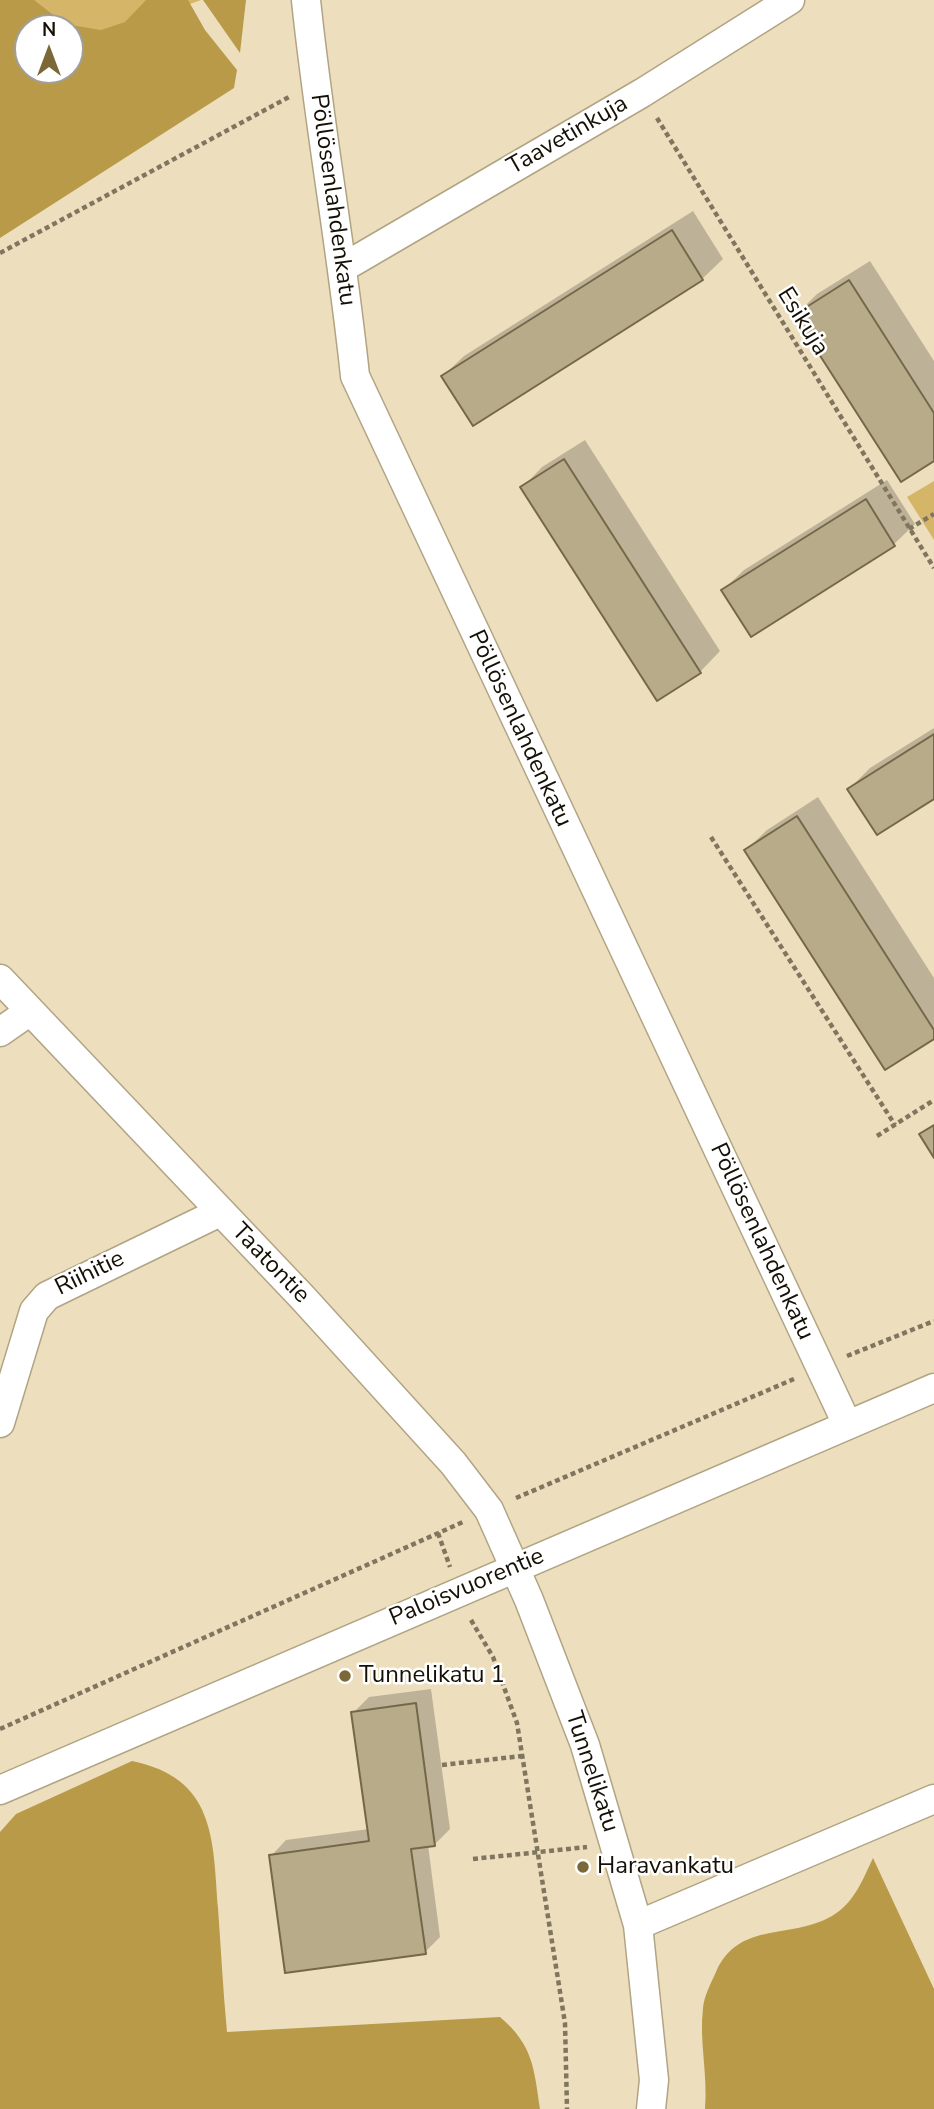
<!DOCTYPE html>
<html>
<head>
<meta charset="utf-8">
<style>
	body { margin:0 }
	#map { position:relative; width:934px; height:2109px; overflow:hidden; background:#eddfbd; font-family:"Nunito Sans",sans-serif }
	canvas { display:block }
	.north { position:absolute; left:14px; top:14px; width:70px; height:70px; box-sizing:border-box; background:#fff; border:2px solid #a19f9b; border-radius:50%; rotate:0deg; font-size:19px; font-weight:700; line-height:28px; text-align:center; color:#151005 }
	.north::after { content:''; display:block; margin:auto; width:24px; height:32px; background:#7b6836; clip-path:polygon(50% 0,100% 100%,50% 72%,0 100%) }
</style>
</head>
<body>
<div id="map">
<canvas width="934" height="2109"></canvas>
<div class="north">N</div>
</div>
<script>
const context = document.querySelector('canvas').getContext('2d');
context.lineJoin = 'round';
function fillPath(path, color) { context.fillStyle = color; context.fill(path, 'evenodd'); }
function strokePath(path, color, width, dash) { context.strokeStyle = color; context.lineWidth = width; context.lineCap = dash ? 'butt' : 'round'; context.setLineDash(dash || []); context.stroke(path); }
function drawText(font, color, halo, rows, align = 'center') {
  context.font = font + ' "Nunito Sans",sans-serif'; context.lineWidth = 5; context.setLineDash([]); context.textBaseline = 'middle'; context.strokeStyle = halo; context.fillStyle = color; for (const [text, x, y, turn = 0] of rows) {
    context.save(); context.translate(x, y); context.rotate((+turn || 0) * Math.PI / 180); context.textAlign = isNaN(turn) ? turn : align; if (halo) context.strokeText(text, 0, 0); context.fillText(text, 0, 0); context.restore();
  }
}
const green = new Path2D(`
	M0,0H201L70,48V28H28Z
	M934,481V540L907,497Z`);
const forest = new Path2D(`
	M0,0H34L65,24L101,30L125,22L146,0H188L205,30L237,70L234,88L0,238ZM28,28H70V70H28Z
	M203,0H246L240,53Z
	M132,1761C215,1778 213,1838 218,1908C221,1949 223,1991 227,2032L500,2017C533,2045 534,2068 540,2109H0V1832L16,1814Z
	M873,1858L934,1989V2109H705C708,2075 699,2041 703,2008C704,1996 711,1983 716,1972C739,1919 794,1941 835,1914C855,1901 863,1879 873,1858Z`);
const shadow = new Path2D(`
	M693,211L723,259L702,279L443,376L464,356Z
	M870,261L934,361V459L796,315L817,294Z
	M585,440L720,651L700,672L522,488L542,467Z
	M887,480L915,524L894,544L751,635L723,590L744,570Z
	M934,728V797L849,789L870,768Z
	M818,797L934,978V1037L746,850L767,830Z
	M431,1689L450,1829L435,1844L428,1845L440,1937L425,1952L271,1856L286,1840L369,1829L353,1713L369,1697Z`);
const building = new Path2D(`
	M672,230L703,280L473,426L441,376Z
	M849,280L934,413V461L901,482L794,315Z
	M564,459L701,673L657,701L520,487Z
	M866,499L895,546L751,637L721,590Z
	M934,734V799L877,835L847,789Z
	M797,816L934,1030V1039L885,1070L744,850Z
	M934,1125V1158L919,1134Z
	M416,1703L435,1846L411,1849L426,1954L285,1973L269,1855L369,1841L351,1712Z`);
const path = new Path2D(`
	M657,118L934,568
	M0,253L289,97
	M909,529L934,514
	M711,837L895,1125
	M877,1136L934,1100
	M847,1356L934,1321
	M516,1498L794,1379
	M438,1533L450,1567
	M471,1620L493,1657L517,1723L565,2023L567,2109
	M0,1729L463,1522
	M442,1765L522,1756
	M473,1859L587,1847`);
const street = new Path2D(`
	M306,0C319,126 342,250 355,376L847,1424
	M344,267L642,93L790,0
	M0,979L303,1298L453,1463L489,1510L529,1600L585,1745L638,1925L654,2080L651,2109
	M0,1032L30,1011
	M0,1423L34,1311L47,1296L220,1212
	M0,1790L934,1388
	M638,1925L934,1799`);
const markers = [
	[345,1676,7,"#7b6836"],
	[583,1867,7,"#7b6836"]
];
const streetNames = [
	["Taavetinkuja",568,136,-30],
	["Pöllösenlahdenkatu",332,200,82],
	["Esikuja",802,322,58],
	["Pöllösenlahdenkatu",519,729,65],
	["Pöllösenlahdenkatu",761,1242,65],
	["Taatontie",270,1264,46],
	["Riihitie",90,1274,-26],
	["Paloisvuorentie",467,1588,-23],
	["Tunnelikatu",591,1772,72]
];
const poiNames = [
	["Tunnelikatu 1",359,1676],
	["Haravankatu",597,1867]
];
fillPath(green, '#d5b668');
fillPath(forest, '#b89a48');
fillPath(shadow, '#0003');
fillPath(building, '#b8ab8a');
strokePath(building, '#746849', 2);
strokePath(street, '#b1a484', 31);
strokePath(path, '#807660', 4.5, [5, 3.5]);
strokePath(street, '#fff', 28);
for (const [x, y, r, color] of markers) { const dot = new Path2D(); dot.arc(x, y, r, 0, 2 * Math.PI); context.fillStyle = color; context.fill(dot); strokePath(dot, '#fff', 2.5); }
drawText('24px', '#151005', '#fff', streetNames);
drawText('24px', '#151005', '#fff', poiNames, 'left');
</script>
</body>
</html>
